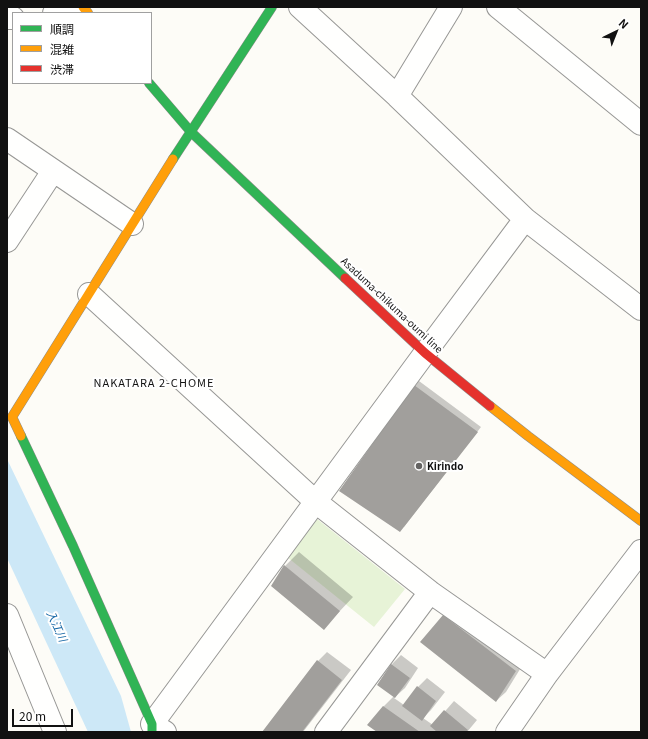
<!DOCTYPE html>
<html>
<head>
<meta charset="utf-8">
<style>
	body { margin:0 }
	#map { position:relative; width:648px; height:739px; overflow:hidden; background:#fdfcf7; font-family:Georgia,"Noto Sans JP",serif }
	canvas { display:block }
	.frame { position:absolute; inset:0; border:8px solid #111; pointer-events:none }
	.legend { position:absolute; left:12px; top:12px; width:140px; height:72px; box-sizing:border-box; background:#fff; border:1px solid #a0a0a0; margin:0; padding:5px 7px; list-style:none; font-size:12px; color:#111 }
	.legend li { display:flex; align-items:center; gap:8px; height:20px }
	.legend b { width:20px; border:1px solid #a0a0a0 }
	.north { position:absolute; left:596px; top:12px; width:40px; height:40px; -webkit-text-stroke:3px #fff; paint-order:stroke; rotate:43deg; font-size:11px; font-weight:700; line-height:16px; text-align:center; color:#111 }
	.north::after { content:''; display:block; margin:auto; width:14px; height:18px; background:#111; clip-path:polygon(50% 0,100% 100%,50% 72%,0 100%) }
	.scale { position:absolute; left:12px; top:709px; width:61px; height:18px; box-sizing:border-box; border:2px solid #111; border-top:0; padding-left:5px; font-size:12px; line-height:14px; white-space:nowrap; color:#111; -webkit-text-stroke:3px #fff; paint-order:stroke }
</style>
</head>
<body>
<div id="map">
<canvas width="648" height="739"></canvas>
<div class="frame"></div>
<ul class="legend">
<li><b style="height:5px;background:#30b455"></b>順調</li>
<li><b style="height:5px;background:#ff9f0a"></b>混雑</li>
<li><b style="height:5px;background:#e5322d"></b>渋滞</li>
</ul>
<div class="north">N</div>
<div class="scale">20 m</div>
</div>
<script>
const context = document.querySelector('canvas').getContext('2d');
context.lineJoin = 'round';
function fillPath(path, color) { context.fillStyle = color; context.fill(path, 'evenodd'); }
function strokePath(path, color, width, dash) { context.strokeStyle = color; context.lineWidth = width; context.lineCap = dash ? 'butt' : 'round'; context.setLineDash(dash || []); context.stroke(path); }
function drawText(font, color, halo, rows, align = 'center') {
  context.font = font + ' Georgia,"Noto Sans JP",serif'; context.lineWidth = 4; context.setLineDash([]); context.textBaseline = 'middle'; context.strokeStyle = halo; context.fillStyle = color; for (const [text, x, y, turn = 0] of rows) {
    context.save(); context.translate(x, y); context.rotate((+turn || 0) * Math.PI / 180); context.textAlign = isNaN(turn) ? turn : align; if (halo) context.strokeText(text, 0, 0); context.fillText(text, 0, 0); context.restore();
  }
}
const green = new Path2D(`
	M317,519L405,589L374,627L287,557Z`);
const water = new Path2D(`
	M7,459L121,696L131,732H88L7,558Z`);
const shadow = new Path2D(`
	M419,381L481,427L404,527L415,386Z
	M299,552L353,597L324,628L285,566Z
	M453,606L525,661L506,692L496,701L422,642Z
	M327,652L351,670L303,732H263L318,661Z
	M401,655L418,668L405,688L394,698L404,705L418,687L427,678L445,692L431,710L423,718L433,725L454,701L477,720L467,732H379L383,707L394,696L378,685L392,664Z`);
const building = new Path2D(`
	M414,385L478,432L400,532L339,491Z
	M284,565L340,611L324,630L271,586Z
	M443,615L516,671L496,702L420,642Z
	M317,660L342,680L302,732H262Z
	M391,664L410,678L395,698L377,685Z
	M417,686L436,701L422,721L402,706Z
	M383,706L420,732H377L367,725Z
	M444,710L468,730L466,732H437L430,726Z`);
const street = new Path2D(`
	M300,7L397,96L525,219L641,309
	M498,7L641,124
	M54,13L77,7
	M7,18H13
	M397,96L451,7
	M7,139L132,224
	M7,241L53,171
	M89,294L316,502L430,592L547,674
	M7,615L55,732
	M165,732L152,724L425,353L525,219
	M326,732L430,592
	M507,732L547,674L641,551`);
const fast = new Path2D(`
	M149,83L191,132L345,278
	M173,159L272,7
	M21,436L73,546L152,724V732`);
const slow = new Path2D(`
	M83,7L88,13
	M490,406L528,436L641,521
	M21,436L12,417L173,159`);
const jam = new Path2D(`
	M345,278L425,353L490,406`);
const markers = [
	[419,466,4,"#646362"]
];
const streetNames = [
	["Asaduma-chikuma-oumi line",392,305,43]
];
const poiNames = [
	["Kirindo",427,466]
];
const neighbourhoodNames = [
	["NAKATARA 2-CHOME",154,383]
];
const waterNames = [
	["入江川",57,626,65]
];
fillPath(green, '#e7f3d7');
fillPath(water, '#cde8f7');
fillPath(shadow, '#0003');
fillPath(building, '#a19f9c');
strokePath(street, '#979795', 24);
strokePath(fast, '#8e8d8b', 10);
strokePath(slow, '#8e8d8b', 10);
strokePath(jam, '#8e8d8b', 10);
strokePath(street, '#fffffe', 22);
strokePath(fast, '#30b455', 9);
strokePath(slow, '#ff9f0a', 9);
strokePath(jam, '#e5322d', 9);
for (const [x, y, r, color] of markers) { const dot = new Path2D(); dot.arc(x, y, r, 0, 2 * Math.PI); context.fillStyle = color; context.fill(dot); strokePath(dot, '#fff', 1.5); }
drawText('10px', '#111', '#fff', streetNames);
drawText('bold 10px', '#111', '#fff', poiNames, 'left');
context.letterSpacing = '1px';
drawText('11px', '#111', '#fff', neighbourhoodNames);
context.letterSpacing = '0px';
drawText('italic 11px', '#1768a6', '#fff', waterNames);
</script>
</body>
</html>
